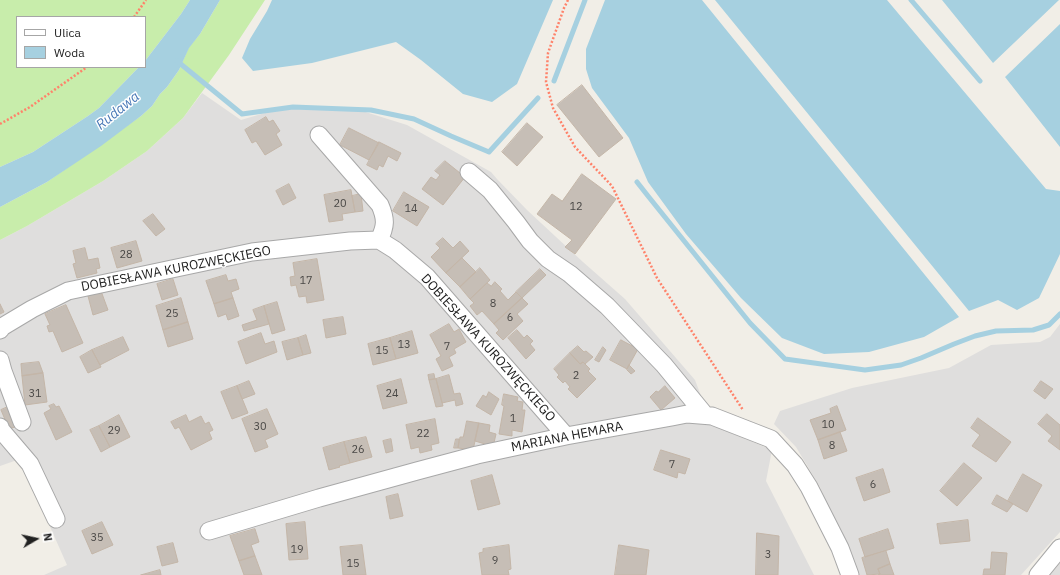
<!DOCTYPE html>
<html>
<head>
<meta charset="utf-8">
<style>
	body { margin:0 }
	#map { position:relative; width:1060px; height:575px; overflow:hidden; background:#f1eee7; font-family:"IBM Plex Sans",sans-serif }
	canvas { display:block }
	.legend { position:absolute; left:16px; top:16px; width:130px; height:52px; box-sizing:border-box; background:#fff; border:1px solid #a6a6a6; margin:0; padding:5px 7px; list-style:none; font-size:12px; color:#212121 }
	.legend li { display:flex; align-items:center; gap:8px; height:20px }
	.legend b { width:20px; border:1px solid #a6a6a6 }
	.north { position:absolute; left:16px; top:519px; width:40px; height:40px; -webkit-text-stroke:3px #fff; paint-order:stroke; rotate:81deg; font-size:11px; font-weight:700; line-height:16px; text-align:center; color:#212121 }
	.north::after { content:''; display:block; margin:auto; width:14px; height:18px; background:#212121; clip-path:polygon(50% 0,100% 100%,50% 72%,0 100%) }
</style>
</head>
<body>
<div id="map">
<canvas width="1060" height="575"></canvas>
<ul class="legend">
<li><b style="height:5px;background:#fff"></b>Ulica</li>
<li><b style="height:11px;background:#a6d0e0"></b>Woda</li>
</ul>
<div class="north">N</div>
</div>
<script>
const context = document.querySelector('canvas').getContext('2d');
context.lineJoin = 'round';
function fillPath(path, color) { context.fillStyle = color; context.fill(path, 'evenodd'); }
function strokePath(path, color, width, dash) { context.strokeStyle = color; context.lineWidth = width; context.lineCap = dash ? 'butt' : 'round'; context.setLineDash(dash || []); context.stroke(path); }
function drawText(font, color, halo, rows, align = 'center') {
  context.font = font + ' "IBM Plex Sans",sans-serif'; context.lineWidth = 3; context.setLineDash([]); context.textBaseline = 'middle'; context.strokeStyle = halo; context.fillStyle = color; for (const [text, x, y, turn = 0] of rows) {
    context.save(); context.translate(x, y); context.rotate((+turn || 0) * Math.PI / 180); context.textAlign = isNaN(turn) ? turn : align; if (halo) context.strokeText(text, 0, 0); context.fillText(text, 0, 0); context.restore();
  }
}
const residential = new Path2D(`
	M202,93L241,120L285,107L359,110L407,125L491,172L497,179L527,210L583,262L625,299L695,380L712,425L772,450L766,481L814,575H44L67,565L20,459L0,466V240L27,226L103,181L147,151L183,118Z
	M1060,324V532L1021,575H857L820,487L796,447L774,424L780,411L852,388L949,368L991,345L1040,342L1050,337Z
	M1060,563V575H1050Z`);
const grass = new Path2D(`
	M0,0H190L181,14L145,61V17H17V67H139L99,108L88,116L33,152L0,167Z
	M220,0H265L229,55L183,118L147,151L103,181L27,226L0,240V207L47,182L141,116L152,106L160,94L167,87L179,70L189,47L200,34Z`);
const water = new Path2D(`
	M190,0H220L200,34L189,48L179,70L167,87L160,94L152,106L141,116L101,146L47,182L0,207V167L33,152L88,116L99,108L139,67H145V61L181,14Z
	M272,0H553L517,84L492,102L463,94L421,60L396,42L312,63L253,71L242,58L250,39L267,11Z
	M605,0H702L959,317L924,337L869,352L824,354L782,338L741,298L686,234L648,182L629,138L592,88L586,69V49Z
	M715,0H887L1046,189L1060,191V254L1039,298L1017,310L998,300L969,311Z
	M942,0H1059L993,63Z
	M1060,24V147L1005,77Z`);
const stream = new Path2D(`
	M911,0L980,81
	M177,61L242,114L293,107L371,110L414,119L451,136L489,152L538,98
	M554,81L585,0
	M637,182L648,196L750,323L785,359L865,370L901,365L921,358L954,344L975,336L996,331L1033,330L1049,325L1060,314`);
const building = new Path2D(`
	M582,85L623,138L599,157L557,105Z
	M266,117L269,122L273,120L280,131L276,134L282,145L265,155L256,141L252,143L245,130Z
	M527,123L543,137L517,166L502,152Z
	M349,128L379,143L369,160L340,145Z
	M379,142L401,153L397,161L388,156L383,167L379,165L377,170L367,165Z
	M445,161L465,177L443,205L422,189L431,177L436,180L440,175L435,171Z
	M582,174L616,199L575,254L565,247L572,240L537,214L552,194L562,201Z
	M289,184L296,198L283,205L276,191Z
	M351,190L355,212L342,214L343,220L329,222L324,195Z
	M404,192L429,207L417,226L393,211Z
	M361,194L363,211L355,212L352,196Z
	M153,214L165,229L156,236L143,221Z
	M443,238L453,248L460,241L469,251L446,273L431,257L440,248L436,244Z
	M136,241L142,261L117,268L111,248Z
	M85,248L88,260L98,258L100,268L96,269L97,273L77,278L73,264L76,263L73,251Z
	M462,258L476,272L460,287L446,273Z
	M317,259L324,300L307,303L306,296L299,297L296,285L291,286L290,277L295,276L293,263Z
	M480,268L490,280L470,299L460,287Z
	M540,269L546,275L522,298L516,292Z
	M226,275L228,281L236,279L239,289L231,292L233,298L214,304L206,281Z
	M173,279L178,295L162,300L157,284Z
	M495,282L502,289L500,291L508,300L516,292L522,298L494,324L482,311L477,315L470,306L474,303L470,299L487,283L491,286Z
	M101,291L108,310L93,315L88,296Z
	M181,298L188,322L163,330L156,306Z
	M233,298L239,316L228,320L226,314L218,317L214,304Z
	M522,298L528,304L517,314L523,321L503,340L496,333L499,330L494,324Z
	M277,302L285,330L272,334L264,306Z
	M0,304L4,312L0,314Z
	M66,305L83,343L62,352L53,331L49,332L47,326L50,325L45,314Z
	M264,306L269,324L244,331L242,325L257,320L253,310Z
	M343,317L346,334L326,338L323,320Z
	M188,322L193,339L168,347L163,330Z
	M449,324L454,332L459,329L466,342L454,349L456,353L449,357L453,366L442,371L436,359L441,356L430,335Z
	M517,330L524,338L527,335L533,341L530,344L535,350L526,359L508,338Z
	M412,331L418,353L396,359L390,338Z
	M261,333L265,344L274,341L277,352L246,364L238,342Z
	M306,335L311,353L303,355L298,338Z
	M123,337L129,350L100,365L92,350Z
	M298,338L303,355L287,360L282,342Z
	M390,338L396,359L373,365L368,344Z
	M621,340L638,349L627,369L610,360Z
	M578,346L584,352L586,351L593,357L585,364L583,362L580,364L570,353Z
	M603,347L606,350L599,362L595,360Z
	M92,350L101,367L88,373L80,357Z
	M570,353L580,364L583,362L590,369L588,371L596,379L577,398L568,389L570,387L565,381L563,383L557,377L559,375L554,369Z
	M39,362L43,373L22,376L21,364Z
	M629,365L635,371L631,374L627,370Z
	M43,373L47,402L25,405L22,376Z
	M434,374L435,379L429,380L428,375Z
	M449,375L454,394L460,393L463,404L456,406L455,400L442,403L436,379Z
	M401,379L407,403L383,409L377,386Z
	M436,379L443,406L436,407L429,380Z
	M249,381L255,394L242,399L237,386Z
	M1041,381L1053,389L1045,399L1034,391Z
	M237,386L248,413L232,419L221,392Z
	M665,386L675,398L661,410L650,397L656,391L658,392Z
	M489,392L499,399L491,415L476,406L483,395L486,397Z
	M504,394L518,397L517,401L523,402L522,410H525L522,432L512,430V436L499,434L504,406L502,405Z
	M54,404L56,407L59,406L72,432L56,440L44,413L51,409L49,406Z
	M10,406L18,426L9,429L1,410Z
	M837,406L846,430L818,440L810,420L831,413L830,409Z
	M267,409L278,434L265,440L268,447L255,452L242,419Z
	M1047,414L1060,425V450L1048,441L1052,436L1038,424Z
	M119,415L130,437L110,447L99,426Z
	M186,415L189,422L201,416L205,424L209,422L213,430L209,432L212,439L191,450L179,427L175,429L171,422Z
	M978,418L1011,442L996,462L972,446L980,435L971,428Z
	M435,419L439,443L431,445L432,450L420,453L419,447L411,449L406,425Z
	M467,421L479,423L473,450L458,448L460,437H463Z
	M479,423L490,425L489,432L496,434L493,447L485,445V444L475,441Z
	M99,426L110,447L101,452L90,430Z
	M840,432L847,451L824,459L818,440Z
	M366,437L372,457L350,463L344,442Z
	M391,439L393,451L386,453L383,441Z
	M456,439H459L458,448H454Z
	M344,442L350,463L339,466L340,467L329,470L323,448Z
	M661,450L690,459L685,474L678,472L677,478L654,470Z
	M964,463L982,478L957,506L940,491Z
	M883,469L890,492L864,501L856,478Z
	M1023,474L1042,485L1027,512L1008,501Z
	M492,475L500,504L478,510L471,481Z
	M398,494L403,516L390,519L386,497Z
	M997,495L1013,504L1007,512L992,504Z
	M968,520L970,541L940,544L937,524Z
	M102,522L113,545L92,554L82,531Z
	M305,522L308,559L289,560L286,524Z
	M255,529L259,542L251,545L255,556L239,561L230,536Z
	M888,529L894,548L865,557L859,539Z
	M757,533L779,536L778,575H756Z
	M173,543L178,562L162,566L157,547Z
	M362,545L366,575H343L340,547Z
	M509,545L511,569L508,570L509,575H482L479,553L483,552V549Z
	M619,545L649,550L646,575H615Z
	M886,551L890,564L878,569L880,574L867,575L862,558Z
	M992,552L1007,553L1005,575H983L984,569H990Z
	M255,556L262,575H244L239,561Z
	M890,564L894,575H878L880,574L878,569Z
	M160,570L161,575H141Z`);
const path = new Path2D(`
	M568,0L564,8L548,53L546,82L553,108L575,147L612,186L657,278L743,410
	M134,17L146,0
	M0,124L30,107L87,67`);
const minor = new Path2D(`
	M319,135L380,205C386,219 386,226 379,240
	M469,172L490,190L516,222L530,241L548,259L570,274L607,306L664,365L705,415
	M0,330L2,327L32,309L68,291L252,252L350,241L379,240L395,250L427,277L566,436
	M0,360L3,371L22,422
	M0,427L1,430L30,464L56,519
	M209,531L319,498L417,471L477,455L566,436L672,417L687,414L712,416L771,439L795,465L809,487L840,548L850,575
	M1038,575L1060,548`);
const numberNames = [
	["20",340,204],
	["12",576,207],
	["14",411,209],
	["28",126,255],
	["17",306,281],
	["8",493,304],
	["25",172,314],
	["6",510,318],
	["13",404,345],
	["7",447,347],
	["15",382,351],
	["2",576,376],
	["31",35,394],
	["24",392,394],
	["1",513,419],
	["10",828,425],
	["30",260,427],
	["29",114,431],
	["22",423,434],
	["8",832,446],
	["26",358,450],
	["7",672,465],
	["6",873,485],
	["35",97,538],
	["19",297,550],
	["3",768,555],
	["9",495,561],
	["15",353,564]
];
const streetNames = [
	["DOBIESŁAWA KUROZWĘCKIEGO",176,269,-11],
	["DOBIESŁAWA KUROZWĘCKIEGO",488,348,48],
	["MARIANA HEMARA",567,437,-11]
];
const waterNames = [
	["Rudawa",118,111,-39]
];
fillPath(residential, '#dfdedd');
fillPath(grass, '#c8edab');
fillPath(water, '#a6d0e0');
strokePath(stream, '#a6d0e0', 5);
fillPath(building, '#c6beb6');
strokePath(building, '#c4b6a8', 1);
strokePath(minor, '#a8a8a8', 19);
strokePath(path, '#ff826a', 2.5, [2, 2]);
strokePath(minor, '#fff', 17);
drawText('11px', '#4a4846', null, numberNames);
drawText('13px', '#212121', '#fff', streetNames);
drawText('italic 14px', '#4878b6', '#fff', waterNames);
</script>
</body>
</html>
